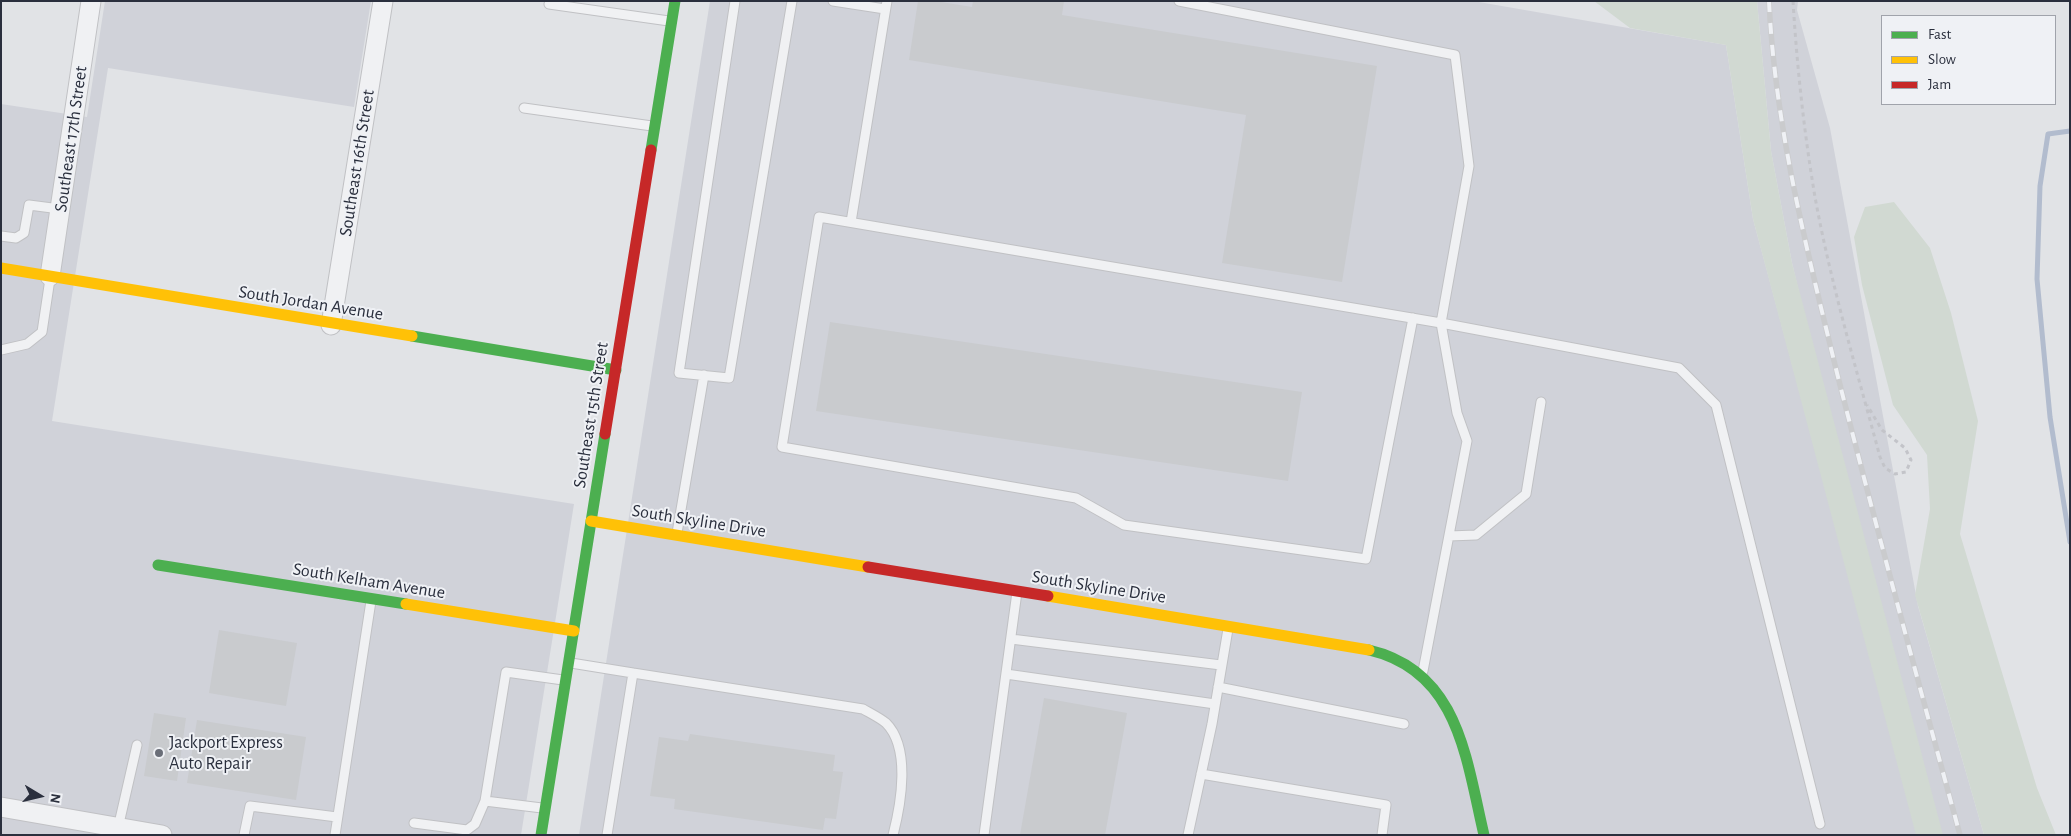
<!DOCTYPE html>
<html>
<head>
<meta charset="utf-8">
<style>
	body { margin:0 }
	#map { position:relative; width:2071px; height:836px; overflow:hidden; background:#e1e3e6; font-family:"Alegreya Sans",sans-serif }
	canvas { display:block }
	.frame { position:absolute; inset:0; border:2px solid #2a2f3d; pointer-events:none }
	.legend { position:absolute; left:1881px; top:15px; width:175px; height:90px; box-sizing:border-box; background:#eff1f5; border:1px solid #a0a3ab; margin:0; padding:6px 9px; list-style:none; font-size:15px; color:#2a2f3d }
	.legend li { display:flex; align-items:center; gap:10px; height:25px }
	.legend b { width:25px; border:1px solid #a0a3ab }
	.north { position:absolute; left:15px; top:771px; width:50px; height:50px; -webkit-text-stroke:4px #eff1f5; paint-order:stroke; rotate:99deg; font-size:14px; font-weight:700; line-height:20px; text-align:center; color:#2a2f3d }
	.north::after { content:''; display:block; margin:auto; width:18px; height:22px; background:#2a2f3d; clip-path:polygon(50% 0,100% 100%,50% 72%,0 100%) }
</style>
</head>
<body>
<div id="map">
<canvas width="2071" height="836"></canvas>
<div class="frame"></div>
<ul class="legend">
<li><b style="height:6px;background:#4caf50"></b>Fast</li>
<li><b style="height:6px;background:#ffc107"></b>Slow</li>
<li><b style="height:6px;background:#c62828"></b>Jam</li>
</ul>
<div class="north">N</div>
</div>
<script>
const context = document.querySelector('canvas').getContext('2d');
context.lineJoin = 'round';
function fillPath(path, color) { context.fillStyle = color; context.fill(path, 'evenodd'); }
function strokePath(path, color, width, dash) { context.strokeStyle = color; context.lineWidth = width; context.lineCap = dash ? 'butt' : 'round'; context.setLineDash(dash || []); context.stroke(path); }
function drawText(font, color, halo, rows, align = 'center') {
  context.font = font + ' "Alegreya Sans",sans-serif'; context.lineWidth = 4; context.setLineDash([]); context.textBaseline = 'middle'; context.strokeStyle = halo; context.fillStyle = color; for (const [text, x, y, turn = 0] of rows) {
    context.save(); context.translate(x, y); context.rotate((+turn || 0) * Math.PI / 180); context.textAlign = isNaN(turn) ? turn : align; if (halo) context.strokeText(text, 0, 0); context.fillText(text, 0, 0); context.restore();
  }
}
const built = new Path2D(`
	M105,1H371L354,107L108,68L52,421L574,504L521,835H1V104L87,117Z
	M710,1H1473L1726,45L1753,219L1919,835H579Z
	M1757,1H1798L1797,10L1830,128L1918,606L1984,835H1928L1792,263L1771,151Z`);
const green = new Path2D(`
	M1594,1H1757L1771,151L1792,263L1943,835H1916L1753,219L1726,45L1630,28Z
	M1894,202L1930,248L1951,313L1978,421L1960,534L2037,788L2056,835H1984L1915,595L1930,509L1927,455L1893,405L1862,285L1854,237L1865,207Z`);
const stream = new Path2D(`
	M2070,131L2048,134L2040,186L2037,279L2050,417L2070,542`);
const building = new Path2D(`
	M918,1H935L972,7L973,1H1064L1062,15L1377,66L1342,282L1222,263L1246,115L909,60Z
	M830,322L1302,392L1288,481L816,411Z
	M219,630L297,643L286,706L209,693Z
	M1044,698L1127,713L1105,835H1020Z
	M154,713L186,718L177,781L144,776Z
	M197,720L306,737L296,800L187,783Z
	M690,734L835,755L833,771L843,772L836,819L825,818L823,830L674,809L675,799L650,796L659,737L688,741Z`);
const path = new Path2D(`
	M1793,1C1797,67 1804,132 1815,197C1831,285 1857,371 1880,457L1885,468L1895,474L1906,472L1911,460L1905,448L1882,430L1867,405`);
const lane = new Path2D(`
	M735,1L679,373L729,378L792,1
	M833,1L885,9
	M1179,1L1455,55L1469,166L1441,323L819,217L782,447L1076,498L1124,525L1366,559L1413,318
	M549,4L669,21
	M524,108L652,126
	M851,222L887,1
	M1,236L16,238L24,233L29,205L60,209
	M1,350L27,344L42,332L50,279
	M677,533L704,375
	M1449,536L1476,535L1526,494L1541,402
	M1011,639L1221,665
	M571,663L633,673L607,835
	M1423,671L1467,441L1457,413L1441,323L1679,368L1716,405L1820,824
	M633,673L863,709C870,713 880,718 886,723C911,748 901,804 893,835
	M1006,674L1215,704
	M1218,687L1404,724
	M1201,774L1386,805L1382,835
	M542,808L485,801L506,672L563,680
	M414,823L467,830L475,824L485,801
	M118,828L137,745
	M244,835L250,806L337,817
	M335,835L371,601
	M984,835L1017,592
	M1188,835L1212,724L1228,629`);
const street = new Path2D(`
	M50,276L91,1
	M331,325L383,1
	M1,807L162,835`);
const fast = new Path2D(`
	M651,150L675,1
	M412,336L616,370
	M158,565L406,604
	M1369,650C1459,671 1466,759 1484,835
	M541,835L605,434`);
const slow = new Path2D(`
	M1,268L412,336
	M591,521L868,567
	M1048,596L1369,650
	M406,604L574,631`);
const jam = new Path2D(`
	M605,434L651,150
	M868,567L1048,596`);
const rail = new Path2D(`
	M1769,1C1775,128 1807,250 1837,373C1876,527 1918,681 1960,835`);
const markers = [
	[159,753,5,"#6a6e78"]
];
const streetNames = [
	["Southeast 17th Street",71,139,-82],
	["Southeast 16th Street",357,163,-81],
	["South Jordan Avenue",311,303,9],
	["Southeast 15th Street",591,415,-81],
	["South Skyline Drive",699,521,9],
	["South Kelham Avenue",369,581,9],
	["South Skyline Drive",1099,587,9]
];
const poiNames = [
	["Jackport Express",169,743],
	["Auto Repair",169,764]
];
fillPath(built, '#d0d2d9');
fillPath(green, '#d1d9d2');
strokePath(stream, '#b2bcce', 5);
fillPath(building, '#c9cbce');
strokePath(lane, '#c0c1c4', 11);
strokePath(street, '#c0c1c4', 21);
strokePath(path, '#c3c4c9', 3, [4, 4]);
strokePath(lane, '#f0f1f3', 9);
strokePath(street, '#f0f1f3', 19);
strokePath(fast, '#4caf50', 11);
strokePath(slow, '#ffc107', 11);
strokePath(jam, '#c62828', 11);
strokePath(rail, '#cacbcd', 5.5);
strokePath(rail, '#eff1f5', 4, [11]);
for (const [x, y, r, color] of markers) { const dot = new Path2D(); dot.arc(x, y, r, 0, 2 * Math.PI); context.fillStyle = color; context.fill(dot); strokePath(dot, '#eff1f5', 2); }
drawText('18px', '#2a2f3d', '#eff1f5', streetNames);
drawText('18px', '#2a2f3d', '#eff1f5', poiNames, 'left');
</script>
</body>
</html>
